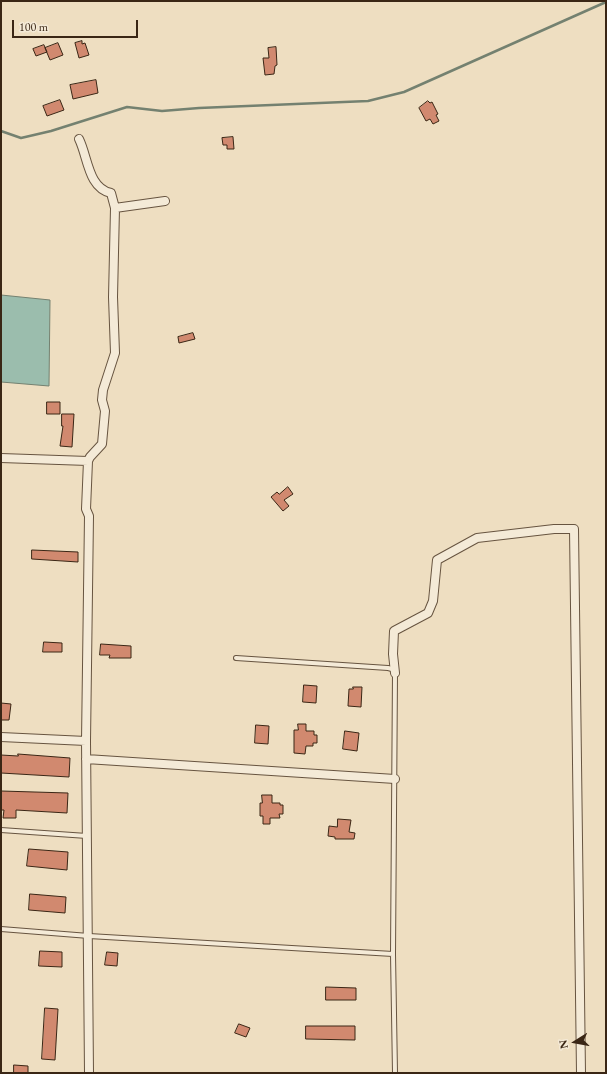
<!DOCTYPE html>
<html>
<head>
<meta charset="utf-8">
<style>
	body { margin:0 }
	#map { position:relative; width:607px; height:1074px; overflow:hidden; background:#eedec1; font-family:"EB Garamond",serif }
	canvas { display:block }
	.frame { position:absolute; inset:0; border:2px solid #3a2615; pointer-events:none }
	.north { position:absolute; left:555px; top:1022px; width:40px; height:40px; -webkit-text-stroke:3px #f4ead7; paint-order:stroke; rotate:259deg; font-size:11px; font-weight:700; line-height:16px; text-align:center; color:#3a2615 }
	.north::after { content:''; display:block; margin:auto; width:14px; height:18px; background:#3a2615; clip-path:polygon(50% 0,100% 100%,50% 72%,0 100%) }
	.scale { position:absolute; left:12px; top:20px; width:126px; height:18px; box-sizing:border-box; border:2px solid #3a2615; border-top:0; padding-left:5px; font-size:12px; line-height:14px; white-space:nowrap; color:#3a2615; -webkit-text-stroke:3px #f4ead7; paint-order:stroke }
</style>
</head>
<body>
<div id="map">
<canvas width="607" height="1074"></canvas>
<div class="frame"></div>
<div class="north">N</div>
<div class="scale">100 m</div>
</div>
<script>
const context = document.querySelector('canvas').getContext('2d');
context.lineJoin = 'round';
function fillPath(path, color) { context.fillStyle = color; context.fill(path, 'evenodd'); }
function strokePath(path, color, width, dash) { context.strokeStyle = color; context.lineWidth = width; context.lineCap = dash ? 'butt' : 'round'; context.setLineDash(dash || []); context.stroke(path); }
const water = new Path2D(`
	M1,295L50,300L49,386L1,382Z`);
const stream = new Path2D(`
	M1,131L21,138L51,131L127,107L162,111L199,108L368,101L404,92L606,2`);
const building = new Path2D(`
	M82,41V44L85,43L89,55L79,58L75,43Z
	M58,43L63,55L50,60L45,48Z
	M44,45L47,52L36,56L33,49Z
	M276,47L277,65L275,66L274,74L265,75L263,58H269L268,48Z
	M96,80L98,93L73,99L70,85Z
	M60,100L64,110L47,116L43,106Z
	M428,101L430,103L432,102L438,114L436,115L439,121L433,124L430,119L426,121L419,108Z
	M233,137L234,149H227V145H223L222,138Z
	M193,333L195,339L179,343L178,337Z
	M47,402H60V414H47Z
	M62,414H74L72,447L60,446L63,426H62Z
	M288,487L293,494L284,500L289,506L283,511L271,497L277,492L279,494Z
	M32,550L78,552V562L32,559Z
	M44,642L62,643V652H43Z
	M101,644L131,646V658H109L110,655H100Z
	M304,685L317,686L316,703L303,702Z
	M353,687H362L361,707L348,706L349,689H353Z
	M1,703L11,704L9,720H1Z
	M298,724H306V731H314V735H317V743H313V746H306L305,754L294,753V730H298Z
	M256,725L269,726L268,744L255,743Z
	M345,731L359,733L357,751L343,749Z
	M18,754L70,758L69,777L1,773V755L18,756Z
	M1,791L68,793L67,813L16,810V818H3L4,810H1Z
	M262,795H272V803H280V805H283V814H279L280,818H270V824H263V816H260V803H262Z
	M338,819L351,820L349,832L355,833L354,839H335V837L328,836L329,826L337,827Z
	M29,849L68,852L67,870L27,866Z
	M30,894L66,897L65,913L29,910Z
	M40,951L62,952V967L39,966Z
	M107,952L118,953L117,966L105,965Z
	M326,987L356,988V1000H326Z
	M45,1008L58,1009L55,1060L42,1059Z
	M239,1024L250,1028L246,1037L235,1033Z
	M306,1026H355V1040L306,1039Z
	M14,1065L28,1066V1073H14Z`);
const lane = new Path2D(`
	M236,658L388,668L392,669L395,673L393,954L395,1073
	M1,830L87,836
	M1,929L89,936L393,954`);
const street = new Path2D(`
	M79,139C88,157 88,188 111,193L115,208L113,297L115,353L103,390L102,400L105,411L102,444L90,457L88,461
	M115,208L165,201
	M1,458L88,461L86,509L89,516L86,741L89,1073
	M395,673L393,654L394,631L428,613L433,601L437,560L477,538L554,529H574L581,1073
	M1,737L86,741
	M86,759L395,779`);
fillPath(water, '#9bbdad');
strokePath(water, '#748170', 1);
strokePath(stream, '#748170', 2.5);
fillPath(building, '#d1896f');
strokePath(building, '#3a2615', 1);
strokePath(lane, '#675440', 6);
strokePath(street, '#675440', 10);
strokePath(lane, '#f4ead7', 4);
strokePath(street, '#f4ead7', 8);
</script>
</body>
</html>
